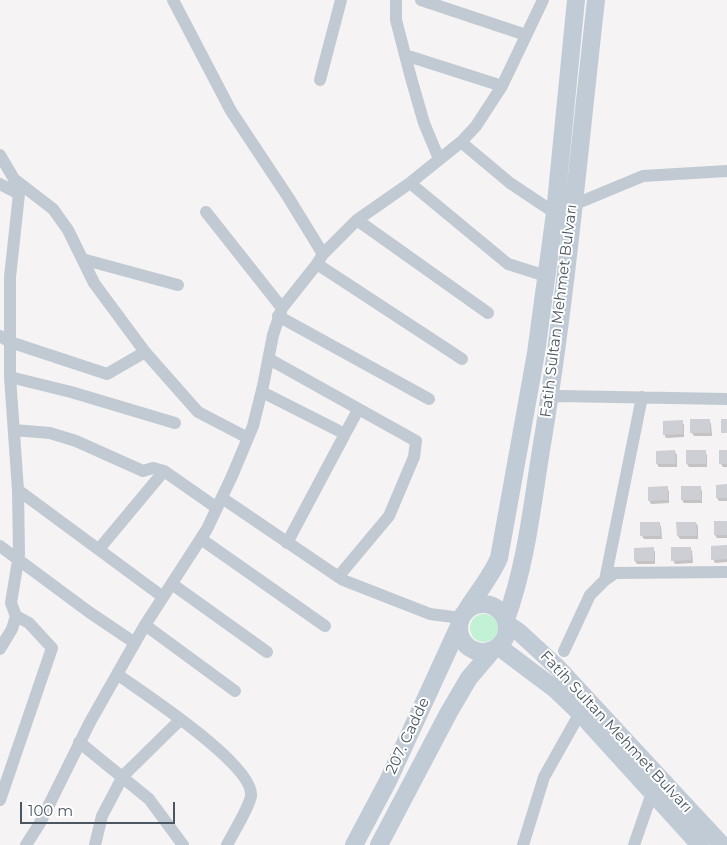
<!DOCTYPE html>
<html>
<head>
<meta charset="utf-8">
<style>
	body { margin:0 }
	#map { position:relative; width:727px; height:845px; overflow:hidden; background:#f5f3f3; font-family:Montserrat,sans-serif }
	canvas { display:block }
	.scale { position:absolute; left:20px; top:802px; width:155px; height:22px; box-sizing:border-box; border:2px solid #4a5661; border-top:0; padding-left:6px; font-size:15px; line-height:18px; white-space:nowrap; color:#4a5661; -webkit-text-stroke:4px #fff; paint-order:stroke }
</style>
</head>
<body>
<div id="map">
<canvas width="727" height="845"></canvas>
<div class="scale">100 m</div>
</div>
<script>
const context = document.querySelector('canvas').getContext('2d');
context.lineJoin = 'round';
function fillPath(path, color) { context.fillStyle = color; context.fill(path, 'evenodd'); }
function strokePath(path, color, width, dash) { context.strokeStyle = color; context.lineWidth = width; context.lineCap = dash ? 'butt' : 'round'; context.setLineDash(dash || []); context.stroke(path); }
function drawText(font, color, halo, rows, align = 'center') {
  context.font = font + ' Montserrat,sans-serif'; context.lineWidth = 4; context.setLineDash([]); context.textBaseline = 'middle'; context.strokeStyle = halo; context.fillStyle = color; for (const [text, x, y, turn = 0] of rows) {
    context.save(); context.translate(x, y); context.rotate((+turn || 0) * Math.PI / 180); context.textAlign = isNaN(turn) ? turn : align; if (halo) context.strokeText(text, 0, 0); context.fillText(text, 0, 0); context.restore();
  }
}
const green = new Path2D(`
	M470 628a14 14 0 1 1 28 0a14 14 0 1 1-28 0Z`);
const shadow = new Path2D(`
	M709,420L711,424L712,436H694L692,433Z
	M682,422L684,425V437L666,438L664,434Z
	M705,451L707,455V467H689L687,464Z
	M657,452H675L677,455V467H659L657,464Z
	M727,452V467H723L721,464Z
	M727,486V501H719L717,498Z
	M700,487L702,491V503H684L682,500V488Z
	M667,488L669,491V503L651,504L649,500Z
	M727,522V538H717L715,535Z
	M659,523L661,526L662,539H644L642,536Z
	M696,523L698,526V539H680L678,536Z
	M727,547V562L715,563L713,559Z
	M653,548L655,552V564H637L635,561Z
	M690,548L692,551L693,563L675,564L673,560Z`);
const building = new Path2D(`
	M690,419H710V433H690Z
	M721,419H727V433H721Z
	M683,420V434L663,435V421Z
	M675,450L676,464H656V451Z
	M686,450H706V464H686Z
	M719,450H727V464H719Z
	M727,484V498H716V485Z
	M668,486V500L648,501V487Z
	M681,486H701V500H681Z
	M714,521H727V535H714Z
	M640,522H660V536H640Z
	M676,522H696L697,536H677Z
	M727,545V559L711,560V546Z
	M654,547V561H634V548Z
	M671,547H691V560L671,561Z`);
const street = new Path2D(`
	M173,0L231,111L288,197L323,254
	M396,0V20L411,78L424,123L439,159
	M421,0L526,35
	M405,55L502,86
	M320,80L341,0
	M461,142L510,183L555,213
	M0,155L14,179L19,194L10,277V377L18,490L19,554L11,603L16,616L12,629L0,649
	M14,179L53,209L68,230L94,283L145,352L198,412L248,438
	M410,183L508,264L546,276
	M0,184L19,194
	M573,205L643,176L727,171
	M206,212L282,308
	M357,220L488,313
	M82,259L178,285
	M317,264L462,359
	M278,316L429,399
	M0,336L10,342L107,374L145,352
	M269,359L416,441L414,457L389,516L338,577
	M10,377L71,392L175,423
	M262,392L345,434L358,410
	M550,398L558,396L727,399
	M14,430L50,433L76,441L143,471L153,468L164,471L217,508
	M18,490L163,597
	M222,498L343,580L430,614L461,618
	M201,539L325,626
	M287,543L345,434
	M0,546L89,612L135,643
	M99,549L164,471
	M605,580L642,397
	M172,584L267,652
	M145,625L235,691
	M564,651L590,595L605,580L615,573L727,572
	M117,674C143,693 255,765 251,796C249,808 233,833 227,845
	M79,742L149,799L183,845
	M0,800L52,648L29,623L16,616
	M26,845L40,823L90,722L145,625L207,529L232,476L253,426L263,386L273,335L282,308L317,264L323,254L357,220L410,183L461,142L476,126L502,86L543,0
	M95,845L102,816L123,776L180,720
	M523,845L544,777L580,713
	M634,845L652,793`);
const secondary = new Path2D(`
	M459 628a24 24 0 1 1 48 0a24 24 0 1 1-48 0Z
	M466,611C477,593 491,577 499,558L536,353L555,213L576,0
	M506,619C526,565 532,506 541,450C566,302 579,149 596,0
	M507,624L519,632L558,668L722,845
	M499,647L555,689L580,713L700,845
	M354,845L388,781L459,626
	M379,845L449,712L469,678L492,651`);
const streetNames = [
	["Fatih Sultan Mehmet Bulvarı",559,311,-83],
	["Fatih Sultan Mehmet Bulvarı",616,732,47],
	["207. Cadde",408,736,-65]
];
fillPath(green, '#c3f1d5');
fillPath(shadow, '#0003');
fillPath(building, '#cdcfd5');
strokePath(street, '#c1cad2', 12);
strokePath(secondary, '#c1cbd6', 18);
drawText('15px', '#4a5661', '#fff', streetNames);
</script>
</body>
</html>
